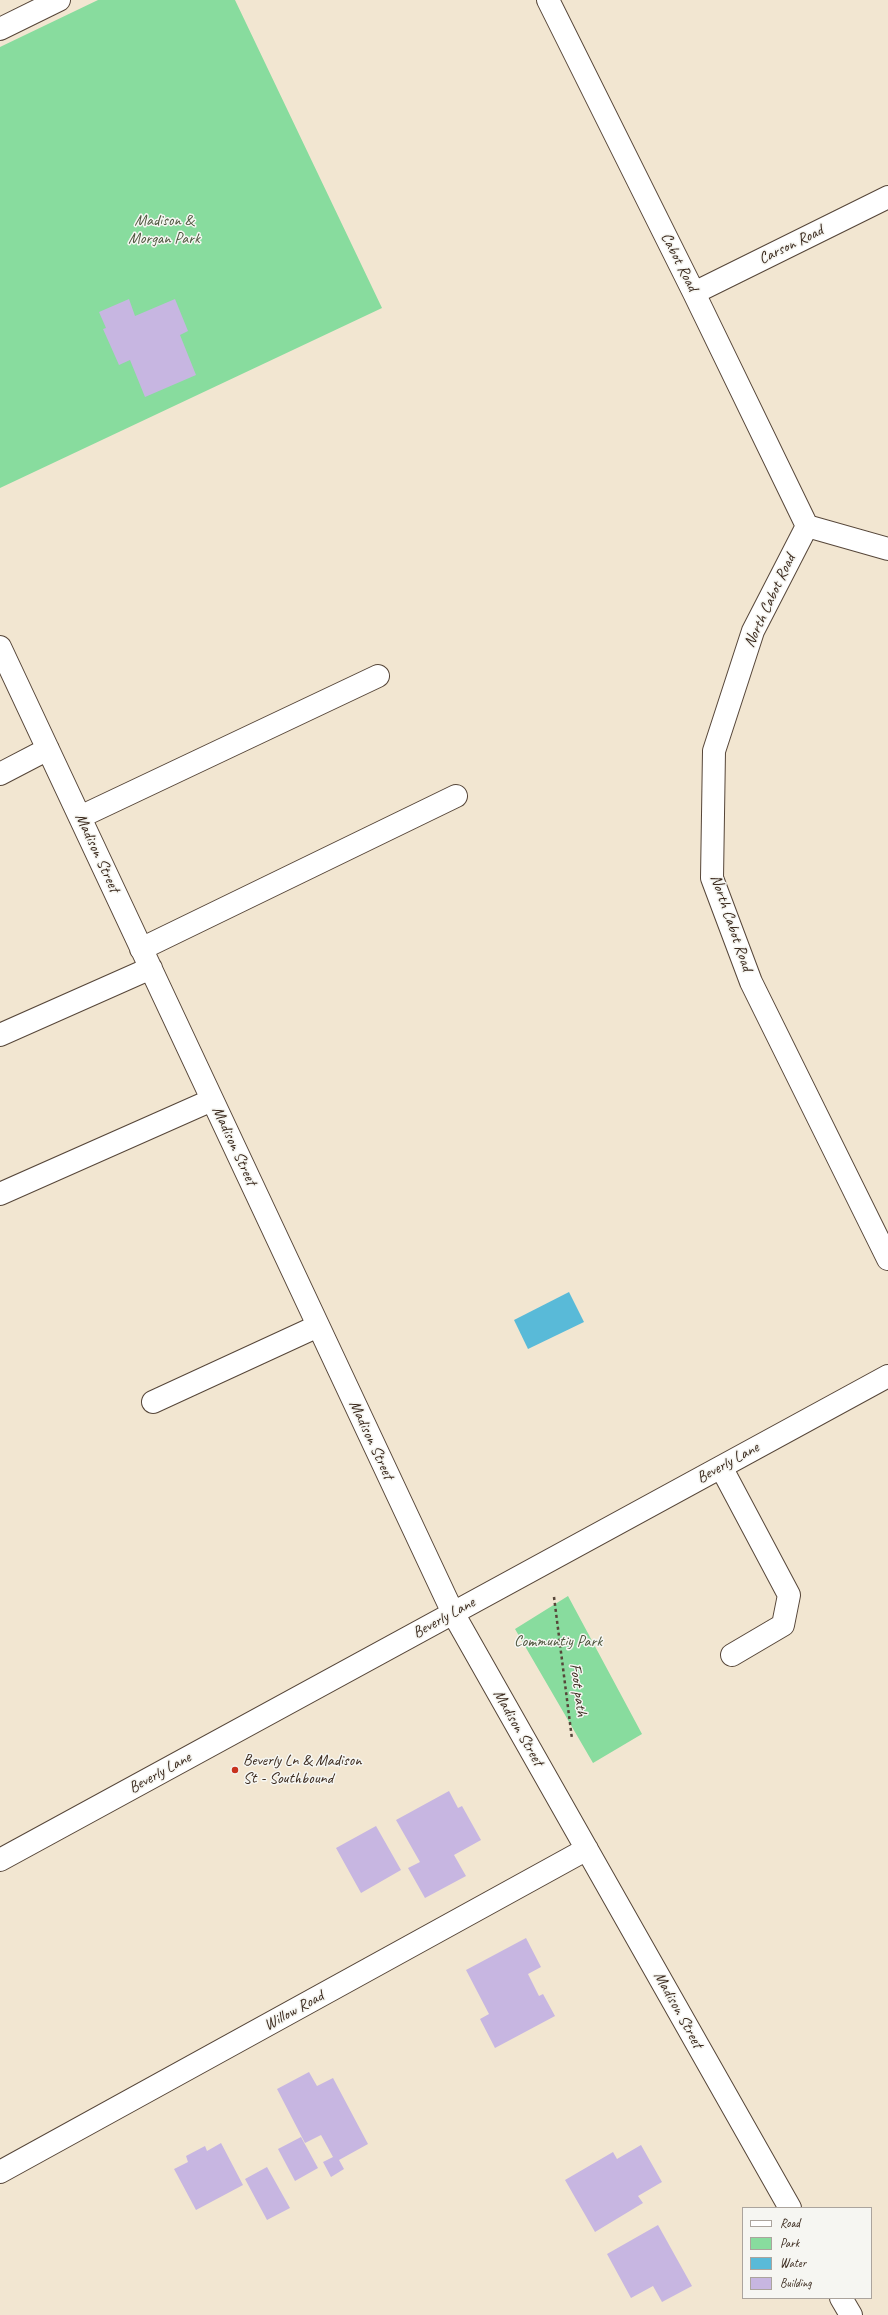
<!DOCTYPE html>
<html>
<head>
<meta charset="utf-8">
<style>
	body { margin:0 }
	#map { position:relative; width:888px; height:2315px; overflow:hidden; background:#f2e6d1; font-family:Caveat,sans-serif }
	canvas { display:block }
	.legend { position:absolute; left:742px; top:2207px; width:130px; height:92px; box-sizing:border-box; background:#f6f6f2; border:1px solid #aba49d; margin:0; padding:5px 7px; list-style:none; font-size:12px; color:#3b2a1e }
	.legend li { display:flex; align-items:center; gap:8px; height:20px }
	.legend b { width:20px; border:1px solid #aba49d }
</style>
</head>
<body>
<div id="map">
<canvas width="888" height="2315"></canvas>
<ul class="legend">
<li><b style="height:5px;background:#fff"></b>Road</li>
<li><b style="height:11px;background:#88dc9e"></b>Park</li>
<li><b style="height:11px;background:#59bad8"></b>Water</li>
<li><b style="height:11px;background:#c7b6e1"></b>Building</li>
</ul>
</div>
<script>
const context = document.querySelector('canvas').getContext('2d');
context.lineJoin = 'round';
function fillPath(path, color) { context.fillStyle = color; context.fill(path, 'evenodd'); }
function strokePath(path, color, width, dash) { context.strokeStyle = color; context.lineWidth = width; context.lineCap = dash ? 'butt' : 'round'; context.setLineDash(dash || []); context.stroke(path); }
function drawText(font, color, halo, rows, align = 'center') {
  context.font = font + ' Caveat,sans-serif'; context.lineWidth = 3; context.setLineDash([]); context.textBaseline = 'middle'; context.strokeStyle = halo; context.fillStyle = color; for (const [text, x, y, turn = 0] of rows) {
    context.save(); context.translate(x, y); context.rotate((+turn || 0) * Math.PI / 180); context.textAlign = isNaN(turn) ? turn : align; if (halo) context.strokeText(text, 0, 0); context.fillText(text, 0, 0); context.restore();
  }
}
const green = new Path2D(`
	M98,0H235L382,308L0,488V47Z
	M568,1596L642,1734L593,1763L515,1629Z`);
const water = new Path2D(`
	M569,1292L584,1322L528,1349L514,1320Z`);
const building = new Path2D(`
	M129,299L135,316L175,299L188,331L180,335L196,375L145,397L130,360L119,365L103,329L106,328L99,312Z
	M449,1791L458,1808L462,1806L481,1840L454,1855L466,1876L425,1898L408,1868L420,1862L396,1820Z
	M376,1826L401,1870L361,1893L336,1848Z
	M526,1938L541,1967L528,1974L539,1996L543,1994L555,2016L495,2048L480,2019L489,2014L466,1970Z
	M309,2072L317,2086L333,2078L368,2144L339,2160L344,2169L331,2177L323,2162L333,2157L321,2135L305,2143L277,2089Z
	M301,2137L318,2168L295,2181L278,2149Z
	M221,2143L243,2185L196,2210L174,2169L188,2162L186,2156L205,2146L207,2151Z
	M641,2145L662,2182L638,2196L643,2203L595,2232L565,2180L613,2152L617,2159Z
	M267,2167L290,2208L267,2220L245,2179Z
	M658,2225L692,2286L662,2302L653,2286L631,2298L607,2254Z`);
const path = new Path2D(`
	M554,1597L572,1739`);
const minor = new Path2D(`
	M548,0L694,293L807,526
	M0,29L59,0
	M694,293L888,197
	M807,526L753,631L714,751L712,878L751,982L888,1259
	M807,526L888,549
	M0,647L453,1613L790,2208
	M0,774L48,749
	M80,817L378,676
	M141,949L456,796
	M0,1035L151,968
	M0,1194L212,1100
	M153,1402L318,1326
	M721,1467L789,1595L783,1625L732,1655
	M0,1860L888,1376
	M0,2172L587,1849
	M841,2298L851,2315`);
const markers = [
	[235,1770,4,"#c8321e"]
];
const parkNames = [
	["Madison &",164,221],
	["Morgan Park",164,239],
	["Communtiy Park",558,1642]
];
const streetNames = [
	["Carson Road",791,245,-26],
	["Cabot Road",679,262,63],
	["North Cabot Road",770,601,-65],
	["Madison Street",97,853,65],
	["North Cabot Road",731,923,71],
	["Madison Street",234,1146,65],
	["Madison Street",371,1440,65],
	["Beverly Lane",728,1463,-29],
	["Beverly Lane",444,1618,-29],
	["Foot path",578,1690,82],
	["Madison Street",518,1728,60],
	["Beverly Lane",160,1773,-29],
	["Madison Street",678,2010,61],
	["Willow Road",294,2011,-29]
];
const poiNames = [
	["Beverly Ln & Madison",243,1761],
	["St - Southbound",243,1779]
];
fillPath(green, '#88dc9e');
fillPath(water, '#59bad8');
fillPath(building, '#c7b6e1');
strokePath(minor, '#564639', 24);
strokePath(path, '#564639', 2.5, [3, 3]);
strokePath(minor, '#fff', 22);
for (const [x, y, r, color] of markers) { const dot = new Path2D(); dot.arc(x, y, r, 0, 2 * Math.PI); context.fillStyle = color; context.fill(dot); strokePath(dot, '#f6f6f2', 1.5); }
drawText('16px', '#4e563e', '#f6f6f2', parkNames);
drawText('16px', '#3b2a1e', '#f6f6f2', streetNames);
drawText('16px', '#3b2a1e', '#f6f6f2', poiNames, 'left');
</script>
</body>
</html>
